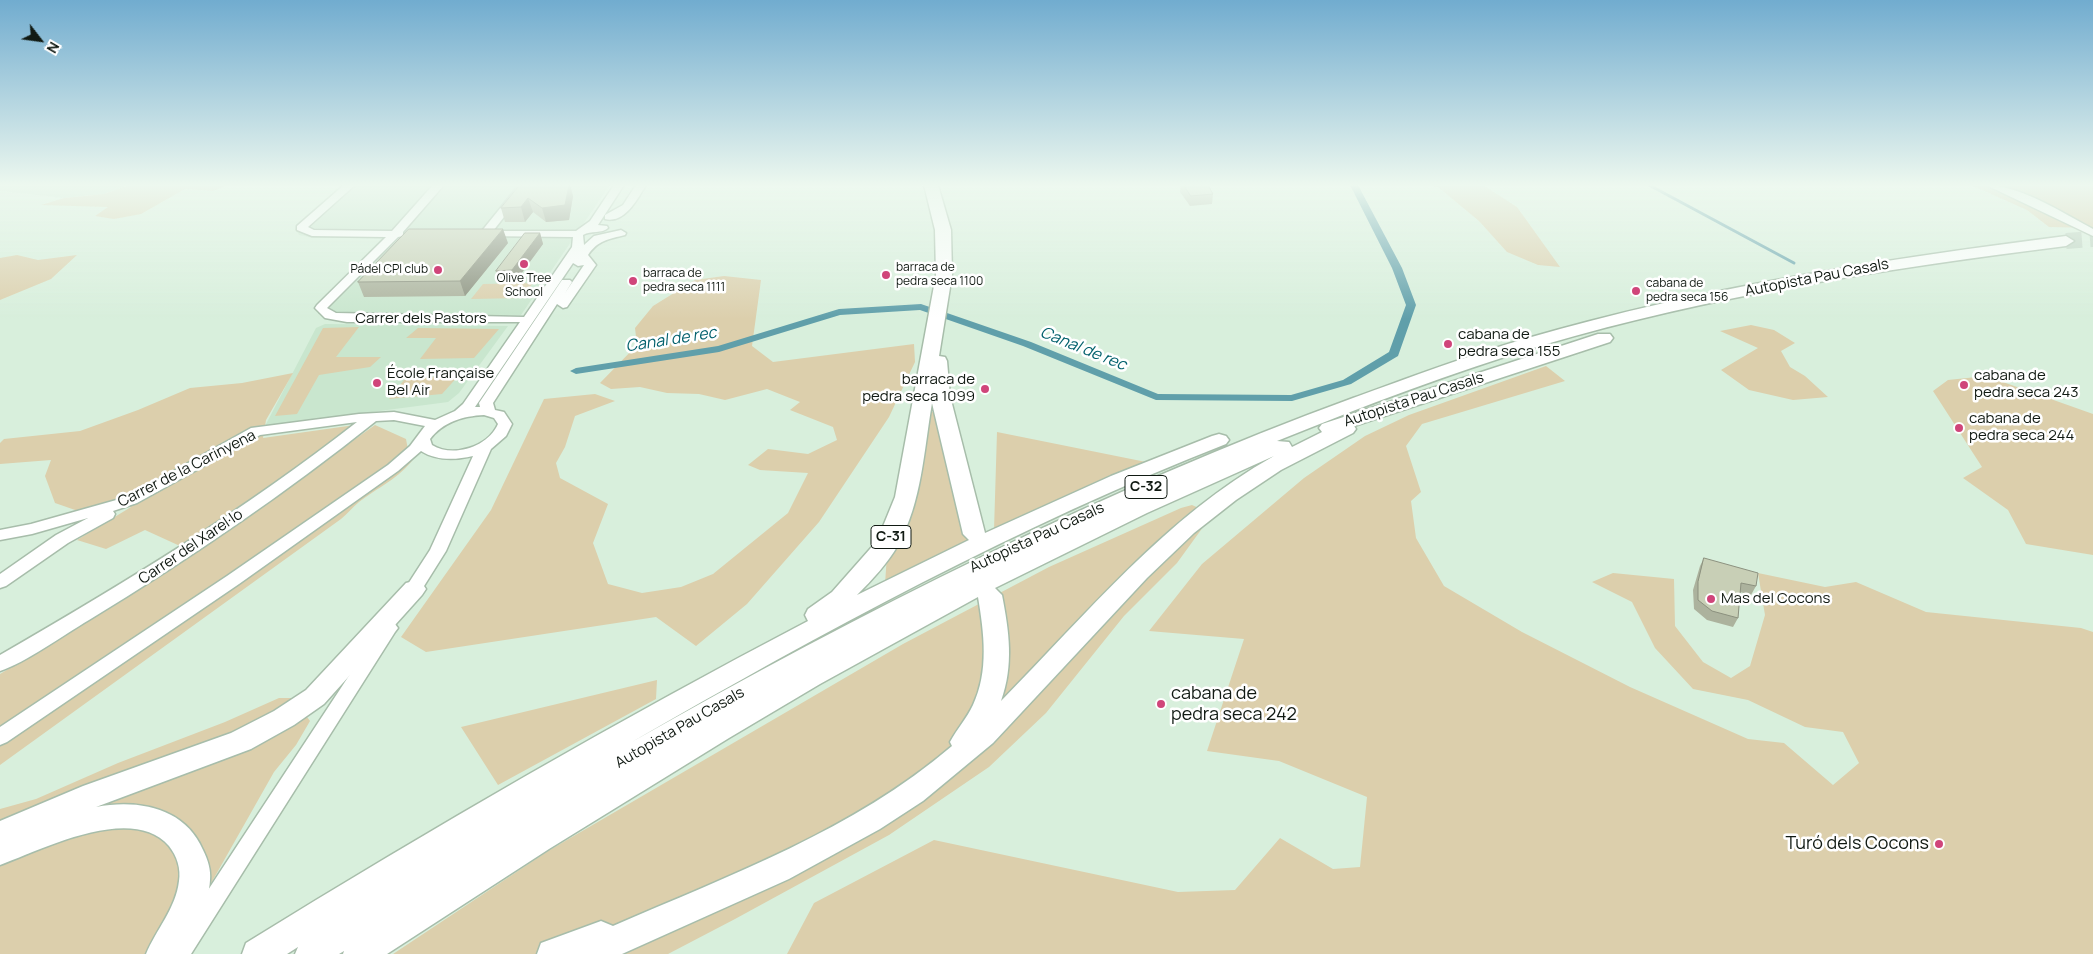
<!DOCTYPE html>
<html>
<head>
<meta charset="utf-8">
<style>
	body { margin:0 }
	#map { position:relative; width:2093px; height:954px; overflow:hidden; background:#d8efdc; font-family:Manrope,sans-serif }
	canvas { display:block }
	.north { position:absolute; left:15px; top:15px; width:50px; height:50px; -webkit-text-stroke:4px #fff; paint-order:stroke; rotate:120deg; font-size:14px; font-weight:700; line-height:20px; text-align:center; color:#111a13 }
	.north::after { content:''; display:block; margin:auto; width:18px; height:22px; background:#111a13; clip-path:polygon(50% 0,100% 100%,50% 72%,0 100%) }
</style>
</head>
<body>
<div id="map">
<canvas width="2093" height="954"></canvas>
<div class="north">N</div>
</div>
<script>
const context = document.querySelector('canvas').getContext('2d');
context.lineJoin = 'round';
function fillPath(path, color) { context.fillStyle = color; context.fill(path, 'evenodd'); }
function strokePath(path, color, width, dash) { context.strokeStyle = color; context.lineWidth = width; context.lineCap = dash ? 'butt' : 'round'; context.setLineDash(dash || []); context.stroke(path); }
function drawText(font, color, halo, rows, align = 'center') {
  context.font = font + ' Manrope,sans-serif'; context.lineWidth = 5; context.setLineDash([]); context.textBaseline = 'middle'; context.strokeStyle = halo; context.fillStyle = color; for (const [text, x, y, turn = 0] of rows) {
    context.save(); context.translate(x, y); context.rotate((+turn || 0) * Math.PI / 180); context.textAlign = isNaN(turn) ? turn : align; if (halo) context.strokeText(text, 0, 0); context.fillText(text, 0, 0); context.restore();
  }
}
const built = new Path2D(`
	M0,185H129L104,194L64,198L0,191Z
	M344,185H610L521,315L318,314L319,302L382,238H313L299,235L295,229Z
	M325,324L508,326L459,393L448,402L265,426L316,328Z`);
const green = new Path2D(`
	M129,185H228L213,191L185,189L141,214L114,219L95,216L108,207L41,205L64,198L104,194Z
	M1430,185H1483L1517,207L1560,267L1538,265L1507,252L1479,221L1438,187Z
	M1971,185H2093V228L2049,227L2027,210Z
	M17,255L38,260L77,255L51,279L0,300V258Z
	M724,276L761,280L752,346L773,362L914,344L915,362L889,417L819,522L747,604L696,646L656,617L426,652L401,637L491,510L544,399L595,394L615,401L575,416L565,447L556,463L560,478L608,504L593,543L608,584L642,593L681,587L713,574L788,513L808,473L760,470L748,465L768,449L808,454L837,440L833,427L790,410L800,402L767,389L725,400L699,394L667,393L640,387L611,389L600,383L637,345L635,328L653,306L695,280Z
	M533,283L522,298L471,299L483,284Z
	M1751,325L1774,330L1795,343L1781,351L1790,367L1805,376L1828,397L1793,400L1749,390L1721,370L1758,348L1720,331Z
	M359,327L336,357H381L370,367L319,375L297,414L275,416L323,328Z
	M418,328L499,329L474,358L420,359L436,338H406Z
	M1546,366L1565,381L1422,424L1406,446L1421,492L1411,501L1416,538L1444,586L1522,632L1630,687L1748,739L1784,743L1833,785L1859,763L1843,732L1805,727L1748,700L1693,689L1655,648L1632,602L1592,582L1613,573L1674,579L1675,626L1703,662L1731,678L1750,666L1765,615L1758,573L1825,587L1856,582L1926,612L2081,628L2093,632V954H787L814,903L934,840L1178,892L1235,890L1280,838L1333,869L1360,867L1367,797L1279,761L1207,751L1244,639L1149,631L1202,564L1304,478L1365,436L1409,415Z
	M293,373L266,420L263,438L362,424L180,546L145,530L106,549L77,540L131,507L114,500L78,511L55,503L45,476L51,460L0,464V443L4,439L80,431L138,410L190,388L242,383Z
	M460,374L442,394L389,399L404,380Z
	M1986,376L2093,414V555L2026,544L2008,510L1963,478L1982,467L1933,391L1948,380Z
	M930,411L938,414L943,450L968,542L885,584L887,555Z
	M375,425L406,439L408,450L414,458C400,478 377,488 359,502C353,507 347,514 341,519L0,765V674L122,601L195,553Z
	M997,432L1146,462L994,530Z
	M1192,505L1203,510L1206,523L1177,563L1124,616L1046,713L989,767L889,835L735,919L668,954H393L548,851L903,644L1049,567L1181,508Z
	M657,680L656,699L498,785L461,727Z
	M279,698H293L310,721L296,745L274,772L171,954H0V809L36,799L118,763L225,722Z`);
const stream = new Path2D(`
	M1649,185L1794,263`);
const canal = new Path2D(`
	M1350,185H1358L1402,268L1416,305L1398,356L1351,384L1292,401L1156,400L1023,346L920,310L840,315L719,352L576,374L570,371L576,368L718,346L839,309L921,304L1031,342L1158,394L1291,395L1343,380L1389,352L1406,305L1392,268Z`);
const highwayTunnel = new Path2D(`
	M2066,241L2093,239`);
const minor = new Path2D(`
	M344,185H355L308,227L314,230L392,231L433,185H444L403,232V236L398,237L327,308L336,313L524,317L572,247L573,237L481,236V232L519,185H529L493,231H576L590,221L614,185H624L598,225L607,226L608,228C602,234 591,230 583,235L584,245L594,236L621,230L626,233L625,235C609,239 598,240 588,255L596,265L567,307L563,308L557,304L493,403L495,410L504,412L512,424L506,436L491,449L446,551L414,602H402L399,598L430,550L473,456C455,460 437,461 421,451L398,471L239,584L7,742L0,745V727L227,576L388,465L410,446L425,426L394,420L376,421C285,494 189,559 89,620C65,634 25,663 0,671V655C123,584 245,510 357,422L260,435L137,503L113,511L115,514L113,518L68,543L6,586L0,588V574L56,535L88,518L32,534L0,540V530L31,524L127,497L251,428L359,414L394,412L435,420L455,411L463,404L520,322H347L325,318L315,308L317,305L386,237L312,236L297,230V226ZM573,263L578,266L584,265L565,293L572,282L570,280H562L479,403L480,407H475ZM484,415L494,418L498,424C488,447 453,458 432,445L430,439C443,422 463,416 484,415Z
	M636,185H646C638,198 625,224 605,219V215L623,205Z
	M1986,185C2020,185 2063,213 2093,229V236Z
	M389,622L395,624L398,628L395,632L191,954H166L383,624Z`);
const highway = new Path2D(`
	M924,185H938L951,230L952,275L939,356L945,357L947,361L950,396L985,533L1111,476L1212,436L1219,434L1226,436L1229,440L1226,444C1019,525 823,632 630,743C863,611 1102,490 1353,398C1411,377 1469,355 1528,338C1704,287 1885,259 2066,236L2074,241L2066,246C1890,268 1713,295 1543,345C1453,372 1364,406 1277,441L1289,442L1292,447L1322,432L1319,428L1322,424L1598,334H1610L1613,338L1610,342L1354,426L1356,429L1353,433L1281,470L1236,500L1194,533L1147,578L993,743L923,801L880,829L789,879L622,954H537L541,943L601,921L613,926C730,875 854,830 952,746L950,742C957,729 967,718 973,705C989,671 984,633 978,597L820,684L729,738L549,849L387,954H343L344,951L339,954H295L298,947L287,954H242L246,943C430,829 617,721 808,621L805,615L808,609L832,592L877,541L895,497L936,275L935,230ZM932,403L963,534L969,540L857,595C872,580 888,563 898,545C922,502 924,449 932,403ZM1274,456C1165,517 1087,614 1001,701C1014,665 1009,631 1002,595L995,588L1147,513Z
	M414,581L422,583L426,589L422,595L324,704L294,725L251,749L96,807C139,799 185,808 203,850C208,860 211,870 210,880C209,905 191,933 180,954H146C156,930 176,908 179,881C181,869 177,856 169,846C132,803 41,850 0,865V821L83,786L231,733L274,711L306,690L406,583Z`);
const wall = new Path2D(`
	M520,185H570L573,196L569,220L546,222L533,212L525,222H505L501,208Z
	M1181,185H1208L1213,194L1212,204L1190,206L1180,192Z
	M540,233L543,244L515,282H500L496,271Z
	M508,243L465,296L364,297L358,282Z
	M1704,558L1756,586L1751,595L1740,592L1738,618L1733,627L1707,620L1694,609L1693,590L1700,566Z`);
const shadedWall = new Path2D(`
	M569,185H570L573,196L569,220L546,222L542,208Z
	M528,198L533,212L525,222L521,207Z
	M503,229L508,243L465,296L460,281Z
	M540,233L543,244L515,282L512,270Z`);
const building = new Path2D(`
	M520,185H569L565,205L542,208L528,198L521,207L501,208Z
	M1184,185H1208L1213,194L1191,196Z
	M409,229H503L460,281L358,282Z
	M525,233H540L512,270L496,271Z
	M1704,558L1758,573L1756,586L1741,583L1738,618L1712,611L1698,600V582Z`);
const markers = [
	[524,264,5,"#d0457a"],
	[438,270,5,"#d0457a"],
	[886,275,5,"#d0457a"],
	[633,281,5,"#d0457a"],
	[1636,291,5,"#d0457a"],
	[1448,344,5,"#d0457a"],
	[377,383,5,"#d0457a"],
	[1964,385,5,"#d0457a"],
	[985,389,5,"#d0457a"],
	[1959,428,5,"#d0457a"],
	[1711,599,5,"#d0457a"],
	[1161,704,5,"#d0457a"],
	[1939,844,5,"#d0457a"]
];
const farPoinames = [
	["barraca de",896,268],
	["pedra seca 1100",896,282],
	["Pádel CPI club",428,270,"right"],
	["barraca de",643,274],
	["pedra seca 1111",643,288],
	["Olive Tree",524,279,"center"],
	["School",524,293,"center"],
	["cabana de",1646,284],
	["pedra seca 156",1646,298]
];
const shields = [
	[1146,487,42],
	[891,537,40]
];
const shieldNames = [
	["C-32",1146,487],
	["C-31",891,537]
];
const streetNames = [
	["Autopista Pau Casals",1817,278,-11],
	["Carrer dels Pastors",421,319],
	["Autopista Pau Casals",1414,400,-18],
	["Carrer de la Carinyena",187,469,-27],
	["Autopista Pau Casals",1037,538,-25],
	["Carrer del Xarel·lo",191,547,-34],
	["Autopista Pau Casals",680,728,-30]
];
const poiNames = [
	["cabana de",1458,335],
	["pedra seca 155",1458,352],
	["École Française",387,374],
	["Bel Air",387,391],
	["cabana de",1974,376],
	["pedra seca 243",1974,393],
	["barraca de",975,380,"right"],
	["pedra seca 1099",975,397,"right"],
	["cabana de",1969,419],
	["pedra seca 244",1969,436],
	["Mas del Cocons",1721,599]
];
const waterNames = [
	["Canal de rec",671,340,-9],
	["Canal de rec",1083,349,22]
];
const nearPoinames = [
	["cabana de",1171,694],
	["pedra seca 242",1171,715],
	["Turó dels Cocons",1929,844,"right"]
];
fillPath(built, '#c9e6ce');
fillPath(green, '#dccfac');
strokePath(stream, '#609faa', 3);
fillPath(canal, '#609faa');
strokePath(highwayTunnel, '#bacfbe', 16, [16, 8]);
strokePath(minor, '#a7bdaa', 3);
strokePath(highway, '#a7bdaa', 3);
fillPath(minor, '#fff');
fillPath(highway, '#fff');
fillPath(wall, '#acb29d');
fillPath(shadedWall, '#8c917f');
fillPath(building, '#c8cfb6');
strokePath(building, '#8c917f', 1);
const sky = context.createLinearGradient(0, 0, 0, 319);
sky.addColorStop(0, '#71accf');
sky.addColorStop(0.58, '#edf8ef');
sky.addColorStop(1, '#edf8ef00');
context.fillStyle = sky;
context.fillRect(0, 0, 2093, 319);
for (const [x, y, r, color] of markers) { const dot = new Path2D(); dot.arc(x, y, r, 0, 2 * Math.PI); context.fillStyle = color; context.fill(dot); strokePath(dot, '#fff', 2); }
drawText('12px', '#111a13', '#fff', farPoinames, 'left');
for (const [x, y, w] of shields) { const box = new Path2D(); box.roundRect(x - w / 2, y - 11.5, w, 23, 4); context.fillStyle = '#fff'; context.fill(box); strokePath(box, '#111a13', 1); }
drawText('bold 14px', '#111a13', null, shieldNames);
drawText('15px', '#111a13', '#fff', streetNames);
drawText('15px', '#111a13', '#fff', poiNames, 'left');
drawText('italic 16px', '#03616d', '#fff', waterNames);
drawText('18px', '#111a13', '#fff', nearPoinames, 'left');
</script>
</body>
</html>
